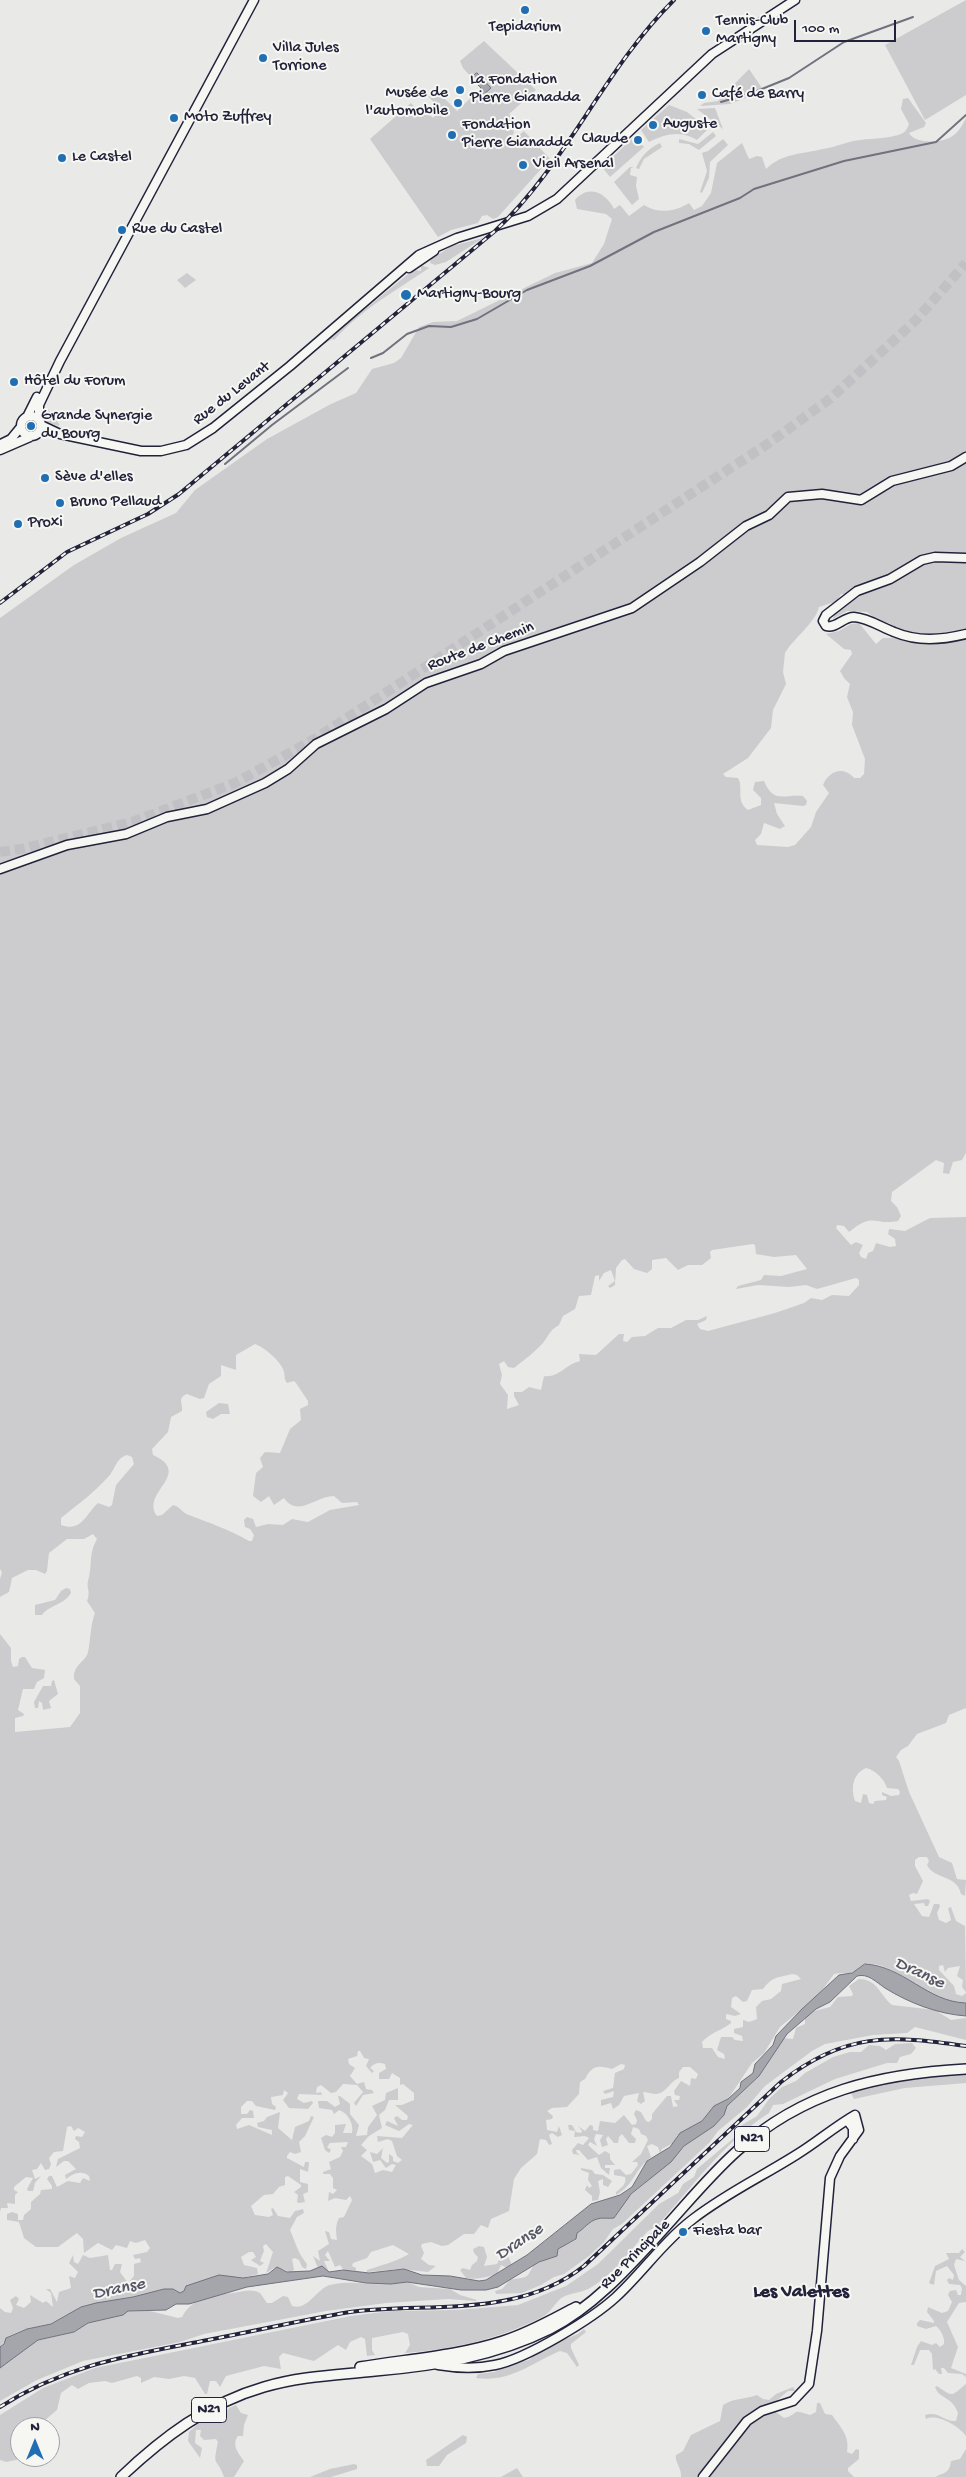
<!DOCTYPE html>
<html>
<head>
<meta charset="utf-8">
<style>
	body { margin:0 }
	#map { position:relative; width:966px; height:2477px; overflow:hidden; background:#e9e9e7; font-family:"Gochi Hand",sans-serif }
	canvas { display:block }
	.north { position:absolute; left:10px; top:2417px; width:50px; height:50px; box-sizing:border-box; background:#f6f6f2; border:1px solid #a1a1a9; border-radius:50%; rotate:0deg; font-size:14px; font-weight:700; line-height:20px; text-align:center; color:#22223b }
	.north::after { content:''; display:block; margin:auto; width:18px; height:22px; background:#1f6fb2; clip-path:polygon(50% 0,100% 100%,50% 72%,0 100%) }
	.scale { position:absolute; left:794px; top:20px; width:102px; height:22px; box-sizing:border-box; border:2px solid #22223b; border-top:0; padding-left:6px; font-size:15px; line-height:18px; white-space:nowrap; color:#22223b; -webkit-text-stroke:4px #f6f6f2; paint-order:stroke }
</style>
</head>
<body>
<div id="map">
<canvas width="966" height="2477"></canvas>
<div class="north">N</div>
<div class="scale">100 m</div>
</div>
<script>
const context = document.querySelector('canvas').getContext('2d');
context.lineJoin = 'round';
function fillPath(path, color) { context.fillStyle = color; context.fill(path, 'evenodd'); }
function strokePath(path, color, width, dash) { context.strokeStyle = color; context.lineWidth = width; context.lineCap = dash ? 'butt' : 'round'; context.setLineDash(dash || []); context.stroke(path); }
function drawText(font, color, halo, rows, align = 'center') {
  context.font = font + ' "Gochi Hand",sans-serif'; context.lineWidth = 4; context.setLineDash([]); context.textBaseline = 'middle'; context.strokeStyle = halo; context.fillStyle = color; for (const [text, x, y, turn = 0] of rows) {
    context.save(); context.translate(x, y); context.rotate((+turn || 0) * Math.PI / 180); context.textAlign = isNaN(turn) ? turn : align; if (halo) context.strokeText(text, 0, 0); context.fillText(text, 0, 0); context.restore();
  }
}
const green = new Path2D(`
	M966,0V95L925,120L885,45Z
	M484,41L536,90L509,114L514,120L512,124L514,133L511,137L514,139L524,131L550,159L498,217L493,219L487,215L482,216L478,223L451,230L438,237L370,139L411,103L423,116L427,112L433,118L441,110L428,96L438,92L457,111L481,88L463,68L460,61Z
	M749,69L764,91L730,104L700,106L704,103L718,101Z
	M908,98L926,123L924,127L909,133C914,144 942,143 951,137C958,133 962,126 966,118V1153L962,1160L953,1162L949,1174L943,1173L944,1163L936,1160L892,1192L891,1201L897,1207L901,1216L898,1221C874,1226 874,1211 849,1232L844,1226L837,1225L836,1228L851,1245L856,1242L863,1245L859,1253L861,1257L866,1259L868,1253L873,1251L876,1243L890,1247L896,1246L895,1239L888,1234L889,1229L905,1231L930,1218L966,1217V1708L949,1715L946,1723L917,1734L908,1746L901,1750L896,1757L899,1761L909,1792L939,1857L952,1863L957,1879L966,1880L965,1896L961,1894C957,1874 934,1880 927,1865L929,1861L927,1857H919L915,1860V1866L923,1881L917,1894L913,1893L909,1895L911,1901L928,1899L930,1901L928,1906H925L924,1903L914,1904L922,1916L929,1917L934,1904H939L940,1906L937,1913L939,1920L946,1923L951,1920L948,1908L951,1907L956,1921L965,1926L966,1992L962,1987L963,1980L957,1976L960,1966L948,1968L945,1972L943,1965L939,1966V1970L954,1986L956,1994L962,1996L966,1993V2002C933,2013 901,1961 866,1964C861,1965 857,1970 853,1972C846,1975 840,1972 834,1974L818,1996L780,2027L764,2053L752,2063L728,2099L714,2106L702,2121L677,2136L675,2142L662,2149L660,2153L658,2147L652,2144L647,2146L651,2157C634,2170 635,2184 616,2195V2192C621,2188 627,2184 625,2177L614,2175V2170L620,2169L626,2175L631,2174L638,2165L637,2162H632L641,2154L648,2140L646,2136L641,2134L639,2129L633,2127L631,2134L636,2139L635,2143H629L622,2134L619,2137L618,2143H614L608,2136L606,2139L608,2145L602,2147L600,2140L603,2135L596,2134L594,2139L597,2146L590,2142L588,2145L599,2155L605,2151L610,2154V2159L615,2165H605V2168H610L609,2175L601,2168L597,2157L588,2160L579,2150H576L577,2153L580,2155L573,2154L572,2150L578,2143L583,2145L589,2138L585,2136L574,2137L575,2131L569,2130L568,2125H572L576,2132L581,2133L582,2131L578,2126L585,2131L590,2125L593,2126V2130L598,2131L600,2121L615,2123L624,2115L632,2125L636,2124L637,2120L634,2114L636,2110L641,2112L646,2121L649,2122L652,2119V2114L667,2096H671L673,2107L678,2106L674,2100H679L680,2096L675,2095L674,2091L681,2081L690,2086L691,2078L696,2079L698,2074L690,2067H683L679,2072V2078C670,2081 667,2093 656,2094C652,2094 647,2092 643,2092L645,2101L641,2104L637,2101L639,2093L624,2096L619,2105L613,2109L611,2103L601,2106V2100L613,2097L614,2091L605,2094L603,2091L613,2088L615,2073L624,2069L625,2065L621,2064L612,2069C598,2065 592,2065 585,2079L580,2082L579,2094L567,2107L552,2108L547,2111L553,2116L552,2119L546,2120L547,2130L557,2132L559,2126L562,2135L558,2137L552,2133L549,2135L552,2144L549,2145L546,2140L540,2139L537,2154L521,2168L514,2179L509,2211L491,2219L488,2228L481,2225L474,2234H464L448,2245L442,2246L431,2242L422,2244L421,2246L424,2253L421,2259L429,2265L436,2266L428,2272L400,2269L367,2272V2270C382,2265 395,2262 409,2254L393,2245L371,2252L367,2258L353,2263L352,2266L356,2268V2271L344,2270L340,2265L335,2267L328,2251L325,2255L330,2261H324L329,2272L318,2268L313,2256L320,2261L318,2251L329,2244L325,2231L329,2232L331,2239L337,2240C336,2231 335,2226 339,2218L344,2217L352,2200L350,2196L346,2200L335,2198L328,2201L329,2192L333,2194L337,2190L333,2188V2178L330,2174H323V2172L331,2169L329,2162L340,2157L343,2151L341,2147H346L348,2142L330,2143L327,2147L331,2150L329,2153L325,2150L321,2138L326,2135L332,2137L335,2133V2125L346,2124L343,2133H352C354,2124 348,2113 339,2110L334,2114L332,2110L319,2108L318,2101H327L335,2107L340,2104L338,2096H340L350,2104V2114L359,2125L356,2136L367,2135L368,2127L377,2115L372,2106L385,2100L386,2093L398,2088V2100H389L385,2110L379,2115L382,2128L369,2136L361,2145L367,2150L361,2156L372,2164L375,2173L383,2170L392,2172L396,2165L392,2164L386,2168L380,2160L373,2162L370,2152L377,2154L383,2148L381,2158L387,2163L389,2162V2154L393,2157V2161L398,2163L402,2160L397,2156L392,2141L388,2139L378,2142L377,2136L402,2138L413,2125L409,2124L399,2131L385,2125L387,2121L398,2126L394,2118L397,2116L402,2120H407L408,2116L395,2105H402L414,2100V2093L403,2084L400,2085V2078L392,2073L389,2079H379V2073L386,2069L385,2064C379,2062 374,2063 370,2068L374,2071L372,2073L366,2066L369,2059L364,2058L360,2051H358L357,2056L348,2059L349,2064L355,2068L350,2076L357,2084L364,2082L366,2089L372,2090L374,2093L363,2095L356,2106L354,2103L363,2092L357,2085L343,2084L336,2092L331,2093L321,2085L317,2087L316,2093L321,2092L322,2095L299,2094L297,2099L304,2103L312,2101L313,2103L308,2109L289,2108L283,2100L288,2093L284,2090L283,2095L271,2097L272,2104L276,2107L275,2110L256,2106L252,2101H247L241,2107V2114H247L250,2110L253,2111L254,2118H242L236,2125L237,2129L249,2125L272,2135V2130L258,2127L257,2123L264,2121L267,2117L280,2112L278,2128L292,2140L295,2127L309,2121L311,2116L314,2117L305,2136L299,2142L301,2152L295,2154L290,2152L287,2156V2158L304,2167L305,2162H309L308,2172L300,2169V2182L308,2184V2192L303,2194L305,2202L299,2203L297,2202L298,2195L294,2192L301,2187V2185L288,2176L285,2177V2185L279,2187L273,2194L264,2195L251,2206L255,2215L269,2217L273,2215L271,2209L273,2208L278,2216L290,2218L295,2211L303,2209L304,2213L297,2217L290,2230C295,2241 298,2254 307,2264L306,2269L302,2267L299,2260L295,2258L292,2259L294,2270L290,2272L283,2269L274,2268L266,2273L273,2252L266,2244L263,2246L264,2251L260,2261L264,2263L260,2266L251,2260L256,2257L253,2252H249L241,2257L244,2265L257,2268L258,2274L242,2278L216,2276L187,2286L184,2291L180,2293L173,2289H164L133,2297L81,2307L51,2324L23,2330L9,2336L0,2347V2308L5,2312L11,2313L13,2308L10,2300L16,2296L19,2299L16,2305L24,2308L31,2302L30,2295L43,2303L46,2301L53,2307L51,2293L46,2289H50L57,2302L59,2292L71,2288L69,2276L75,2278L78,2272L69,2263L73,2255L74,2262L78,2264L83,2255L90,2258L108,2255L110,2270H112L115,2264H122L120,2272L128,2283L134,2276V2264L141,2262L140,2258L135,2259L133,2255L147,2252L150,2248L145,2240L136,2243L130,2241L127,2248L116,2245L112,2250L98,2243L84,2253L83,2239L77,2233L58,2247H36L24,2238L19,2222L7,2220V2214L12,2212L18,2214V2220H23L24,2215L31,2209V2202L40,2194L41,2190L52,2189V2186L47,2179L49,2176H52L57,2187L68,2181L80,2183L83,2178L90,2181L89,2176C82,2170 73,2173 66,2179L65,2175L76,2169L68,2161H64L56,2167L58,2159L80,2148L79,2142L75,2139L76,2136L82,2137L85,2132L78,2128L74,2131L71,2126L67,2127L63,2151L54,2152L49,2158L51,2164L49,2169L45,2170L41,2163L37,2169L32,2170L35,2179L41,2176L35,2183L33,2191H28L27,2189L33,2178L26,2177L14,2187V2190L18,2192L15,2195V2204L7,2203L8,2208H1L0,2212V1634L11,1648V1661L13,1667L18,1666L19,1659L22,1657H25L32,1668L45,1670L44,1678L37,1682L34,1689H23L18,1710L24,1714L23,1716L15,1718V1732L70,1727L80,1713V1686L74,1679C73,1664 86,1662 88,1652C91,1639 90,1626 95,1613L87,1601C91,1591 86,1588 88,1581C93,1564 88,1555 97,1539L93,1534L84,1539H67L49,1553L47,1571L45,1574L36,1570H28L12,1578L9,1592L0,1597V1579L2,1572L0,1569V618L74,565L121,538L176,513L195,490L267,439L331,404L356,393L372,369L394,363L401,358L419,327L433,322L457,321L555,273L592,263L604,244L612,219L606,214L577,209L575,200C589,184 606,193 614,209L620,205L629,216L644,205C658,214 675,212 689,203L694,210L702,206L711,193L717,163L742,143L749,159L757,156L762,157L766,169C782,153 803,154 823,149C836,147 848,141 861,140C873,138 891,139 903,133C906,131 908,127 909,124L901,109L903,99ZM841,594L850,595L852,600L834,614L833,619L847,611L867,612L877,620L889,623L898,630L897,638H883L876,644L859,623L851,624L839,631L826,634L844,649L851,650L852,654L840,671L844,678L850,684L847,697L853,712L852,725L865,759L864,774L860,778H854C844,766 829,770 823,785L829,793L816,812L811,827L795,845L788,847L757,845L755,840L761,834L764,823L780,829L785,826L777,814L774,803L803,806L806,805L807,801L803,796C783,794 774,804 764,781L755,782L753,790L761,798V805L748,810C735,801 744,788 738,778L726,777L723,774L748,758L771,728L773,710L786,684L783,672L785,653C794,638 815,623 819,607L837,601ZM753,1244L755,1245L756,1254L774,1257L796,1255L807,1269L781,1276L764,1275L761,1280L738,1286L736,1289L758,1285L789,1287L806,1285L817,1289L856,1278L859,1280V1285L849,1296L832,1295L822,1300L811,1298L804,1303L775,1313L708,1331L700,1329L697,1324L706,1320L707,1316L698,1320H686L671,1328H658L645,1336L632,1337L627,1342L623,1341L624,1334H619L596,1355L579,1354L580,1361C566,1364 559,1378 544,1376L541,1390L529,1387L522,1392H514V1396L519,1405L507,1409L508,1395L500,1384L502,1375L499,1364L504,1361L508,1367L514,1368C524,1360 535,1352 543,1343C549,1335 550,1330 559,1325L563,1316L575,1309L579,1296L591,1295L595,1276L599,1275V1281L604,1273L611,1270L615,1281L608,1286L610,1288L615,1285L616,1268L622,1260L625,1259L634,1269L647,1273L652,1269V1260L666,1258L678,1270L688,1265H702L711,1258L710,1252L712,1250ZM255,1344C264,1347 282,1362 284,1372C285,1377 284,1379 287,1383L294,1381L296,1383L308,1401V1405L300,1409L301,1420L290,1429L280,1453L265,1452L260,1458L263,1467L256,1473L253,1496L261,1502L269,1496L274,1505L284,1498C298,1518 316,1496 334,1496L342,1503L357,1502L359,1505L330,1510L308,1522L292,1519L283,1525L268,1524L256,1527L253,1519L247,1517L244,1520L245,1527L250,1529L254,1535L252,1541H249C230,1530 210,1523 189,1515C182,1513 180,1506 173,1505L162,1515L157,1516C140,1492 194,1474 153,1455L152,1449L168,1432L171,1417L182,1411C183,1404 177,1398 187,1394L200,1399L204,1398L209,1384L221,1376V1365L236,1370V1355ZM127,1455L132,1457L134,1464L116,1485L112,1505L109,1507L98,1503C87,1512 82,1533 61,1525V1518C77,1505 94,1493 108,1477C116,1469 115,1459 127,1455ZM866,1768C875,1770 885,1780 887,1788L898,1789L900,1792L899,1795L891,1796L882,1792V1795L887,1797L886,1800L875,1801L873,1804L869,1803L867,1795L863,1794L861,1803L855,1801C851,1789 852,1774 866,1768ZM792,1974L797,1975L801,1979L782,1984L781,1991L771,1999L762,2001L756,2007L757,2019L749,2022L743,2020V2027L734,2029V2033L742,2036L743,2041L735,2040L732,2037H721L717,2050L724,2054L725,2059L718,2057L712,2048H703L702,2042C711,2032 721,2031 731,2023V2021L726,2019V2014L735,2016L741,2014L731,2007L732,1998L736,1996L743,2002L747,2001L752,1990L763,1989C773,1976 777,1978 792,1974Z
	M669,105L687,112L708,129L697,140C681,130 665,134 649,142L641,130Z
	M715,108L723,129L697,109Z
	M713,132L716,136L699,150L689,144L679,143V139L698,144Z
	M634,137L644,147L610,177L602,167Z
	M723,139L728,145L710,162L709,178L702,193L700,192L707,171L702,153L708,151Z
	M660,143L662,147L644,159L639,169L636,168C641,157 647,149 660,143Z
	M630,167H634L631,168L630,175L637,177L636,186L639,199L632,205L614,182Z
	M483,238L446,262L435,265L430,263L431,259L452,246Z
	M421,265L429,268C394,292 363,308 334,340L332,339L316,349L407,275L415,270L421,271Z
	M187,273L196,280L185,288L177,280Z
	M48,409L59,424V426L47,422Z
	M219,1403L228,1404L230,1414H221L213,1419L207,1417L206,1412Z
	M66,1588L70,1589L71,1593C64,1605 49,1605 42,1615H35V1605L55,1600L61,1591Z
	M54,1680L58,1694L49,1701L51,1708L43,1710L42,1703L39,1701L38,1708H35L34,1702L43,1686H51L52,1681Z
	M859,1979C877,1979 880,1995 892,2005L935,2010L951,2020L966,2018V2040L915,2027L907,2033L873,2035L825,2044L812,2051L765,2086L747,2107L718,2131L710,2142L622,2224L613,2229L604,2242L589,2256L564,2274L554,2277L541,2285L522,2293L496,2294L495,2291L502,2289L510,2280C529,2276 526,2280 534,2264L557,2256L558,2249L576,2240L577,2233C584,2229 589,2221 597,2219C602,2217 608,2219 614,2218C622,2210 623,2201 632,2194C650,2179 667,2165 683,2148C697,2133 721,2128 727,2106L759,2076L783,2038L793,2039L796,2028L805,2024V2017L810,2012L830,2007L838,1997L852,1996L853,1994L849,1986Z
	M912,2043L916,2048L911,2054L900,2057L897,2063H887L835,2079L783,2104L773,2105L769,2113C724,2142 693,2186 657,2226L648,2231C630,2250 613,2276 588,2289C580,2293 570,2293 563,2297C555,2302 552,2311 544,2316C500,2339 454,2349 405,2353L410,2345L408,2334L403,2332L372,2338V2350L375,2355L367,2356L365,2339L361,2337L350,2342L346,2350L338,2345L314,2361L283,2353L279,2357L281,2369L264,2366L226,2376L220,2387L216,2381H210L207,2394H205L195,2378L184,2376L169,2379L154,2377L141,2383V2378L137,2376L112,2383L105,2381L89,2383L78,2389L72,2385L61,2393L57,2410L44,2421L45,2427H20V2457H30L6,2462L0,2460V2415L43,2388L95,2368L351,2316L391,2311L456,2310L518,2305L566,2286L598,2264L659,2204L678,2193L683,2184L694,2177L697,2169L735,2137L742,2125L757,2116L769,2099L782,2087L796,2081L805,2073L833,2057L850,2052H861L869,2045L880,2046L886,2050L895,2044Z
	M966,2075V2083L905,2088L854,2099L851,2093C887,2077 929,2077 966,2075Z
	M581,2168L592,2170L595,2174L603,2175L612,2181L608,2187L603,2185V2179L598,2181L600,2192L598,2200L592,2201V2196L585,2190L587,2185L589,2188L592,2186L588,2180L589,2173L581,2170Z
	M479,2246L484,2247L487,2257L484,2266L497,2264L501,2256H508L512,2265L507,2268L501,2265L497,2274C486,2277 478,2280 466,2278L460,2270L463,2268L470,2270L472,2265L477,2261L478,2257L474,2253L473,2249Z
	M962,2249L965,2252L960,2257L965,2261L956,2259L954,2265L959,2280L966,2286V2302L959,2303L947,2322L958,2347L951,2368L966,2374V2377L962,2374L948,2373L944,2368H941L942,2374H939L935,2369L933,2370L932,2354L929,2350H920L914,2365H911L917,2347L921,2341L932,2345L936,2343L940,2347L944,2344C945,2338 941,2330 936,2326L926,2329L917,2326V2323L920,2320L934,2323V2321L927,2312L928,2307L942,2313L948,2311L952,2302L948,2295L950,2291L956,2290L958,2295H961L962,2288L960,2285L949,2284L947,2280L949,2278L953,2280L954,2275L947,2266L936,2271L934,2285L929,2283L935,2266L949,2259L946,2253H959Z
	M399,2282H407L419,2287L450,2289L460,2295L477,2300L475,2301L448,2299L386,2303L326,2311L204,2334L180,2342L83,2361L37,2380L0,2401V2368L38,2340L74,2332L88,2323L119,2316L127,2311H150L178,2318L182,2317C193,2297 212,2295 233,2293C243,2292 250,2288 260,2293L267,2303H272L283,2296L288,2297L292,2306C308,2311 316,2289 330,2285C353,2279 376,2288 399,2282Z
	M584,2329L586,2332L571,2344V2348L579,2365L577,2367L567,2353L560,2351C532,2363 509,2383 476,2378L478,2374L495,2372L507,2365L529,2360L540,2349L578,2334Z
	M966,2384V2436C959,2426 937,2413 926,2419L925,2415C940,2411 943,2422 956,2421L958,2413C952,2396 939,2399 935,2387L937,2386C954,2398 951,2396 966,2384Z
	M793,2387L795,2391H788L775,2402L776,2412L784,2418C801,2414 789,2408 810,2415L816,2412L817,2403H820L825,2414L832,2415C841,2428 850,2436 847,2452L852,2454L856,2449L859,2450V2459L848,2468V2471L854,2477H681C682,2468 674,2461 676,2455L683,2451L691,2435L720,2421L723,2405C736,2397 744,2400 757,2395L763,2399L769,2400L776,2394Z
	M236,2405L241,2413L248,2415L244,2425L243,2436H238C231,2445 239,2454 244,2461L234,2477H224C217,2456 212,2469 218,2442L216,2439L204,2440L200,2436L201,2430H196L195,2443L202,2448L200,2458L188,2441L189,2432L201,2421L225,2413L229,2408Z
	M463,2435L467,2437L466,2443L447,2455L439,2466H427L426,2460Z
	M966,2449V2477H935C945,2472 949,2474 951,2461L960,2459Z
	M354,2464L357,2465V2469L331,2477H310L330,2469Z
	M517,2468L523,2477H501Z`);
const water = new Path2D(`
	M477,73L491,88L482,96L478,91L481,88L471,78Z
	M865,1964C904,1966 927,2002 966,2003V2016C938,2014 909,2003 885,1988C876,1982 868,1973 857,1976L830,2002L816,2009L787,2034L759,2076L727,2106L724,2115L714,2126L684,2146L671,2162L631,2194L614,2218C608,2219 602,2217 597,2219C589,2221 584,2229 577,2233L576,2239L558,2249L557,2256L539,2262L498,2287L486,2290H461L407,2282L391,2284L366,2283L323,2276L247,2287L189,2304H176L166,2310L128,2311L123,2315L88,2323L74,2332L38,2340L0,2368V2347L4,2344L6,2338L27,2329L51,2324L81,2307L96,2303L133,2297L164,2289H173L180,2293L184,2291L186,2286L219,2275L243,2278L268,2274L277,2267L287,2272L310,2271L322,2266L329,2272L343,2270L369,2273L404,2269L422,2275L450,2276L479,2281L486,2280L527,2255L591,2204L620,2195L632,2187L647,2161L670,2147L680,2133L702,2121L714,2106L728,2099L740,2088L741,2082L753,2073L755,2064L773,2045L776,2036L802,2009L839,1975L852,1973Z`);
const stream = new Path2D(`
	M721,102L752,93L789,78L844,42L913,17
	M371,358L383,353L407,334L429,326L451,327L477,319L527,290L590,266L654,232L740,198L754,189L844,161L936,142L966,115
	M225,464L272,425L348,368`);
const highwayTunnel = new Path2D(`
	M0,852L21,849L132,822L235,783L313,740L769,443L831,398L916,320L966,263`);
const secondary = new Path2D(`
	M409,268L434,251
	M21 426a10 10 0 1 1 20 0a10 10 0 1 1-20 0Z
	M27,417L37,397
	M39,420V405L60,361L254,0
	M41,425L60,434L141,451H161L186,445L213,428L290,366L419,255L457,238L528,216L557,199L712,54L795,0
	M1,444L11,439L20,428
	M0,450L30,437
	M966,558L935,557L922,560L890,579L857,591L826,615L823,621L826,626C836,629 843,617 854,617C868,618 881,627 894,632C918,642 941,640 966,634
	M0,869L67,845L126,834L167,817L207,809L265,783L288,769L316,744L386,709L426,683L481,664L504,651L632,608L700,562L746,526L769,515L788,497L822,494L861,500L892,481L951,466L966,457
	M847,2120L853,2128V2139
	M438,2365C456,2368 476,2369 495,2365C526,2359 592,2319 616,2297C643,2272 663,2242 693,2219C725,2194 761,2177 796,2155C816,2143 834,2127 855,2115L859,2130L840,2156L830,2178L817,2331L809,2384L793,2401L762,2411L747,2421L703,2477`);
const primary = new Path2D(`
	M360,2367C408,2359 457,2356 503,2341C529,2333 553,2319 576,2307
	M121,2477C162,2438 208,2403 264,2387C301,2376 338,2375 375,2371C435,2366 496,2356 550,2329C593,2307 628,2268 660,2233C685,2206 709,2176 737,2151C804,2091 878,2074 966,2069`);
const rail = new Path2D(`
	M0,603L67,552L148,514L179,494L495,231C567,164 604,69 674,0
	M0,2407C67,2364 132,2355 208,2340C255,2331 302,2320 350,2312C429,2302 517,2319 584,2266L781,2082C845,2032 890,2035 966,2046`);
const markers = [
	[525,10,5,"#1f6fb2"],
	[706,31,5,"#1f6fb2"],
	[263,58,5,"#1f6fb2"],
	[460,90,5,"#1f6fb2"],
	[702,95,5,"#1f6fb2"],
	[458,103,5,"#1f6fb2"],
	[174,118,5,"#1f6fb2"],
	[653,125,5,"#1f6fb2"],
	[452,135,5,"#1f6fb2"],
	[638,140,5,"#1f6fb2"],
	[62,158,5,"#1f6fb2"],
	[523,165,5,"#1f6fb2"],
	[122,230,5,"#1f6fb2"],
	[406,295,6,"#1f6fb2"],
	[14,382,5,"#1f6fb2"],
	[31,426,5,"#1f6fb2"],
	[45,478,5,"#1f6fb2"],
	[60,503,5,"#1f6fb2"],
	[18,524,5,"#1f6fb2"],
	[683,2232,5,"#1f6fb2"]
];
const shields = [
	[752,2139,35],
	[209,2410,35]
];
const shieldNames = [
	["N21",752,2139],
	["N21",209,2410]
];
const poiNames = [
	["Tennis-Club",716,22],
	["Martigny",716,40],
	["Tepidarium",525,28,"center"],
	["Villa Jules",273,49],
	["Torrione",273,67],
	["La Fondation",470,81],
	["Pierre Gianadda",470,99],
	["Musée de",448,94,"right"],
	["l'automobile",448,112,"right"],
	["Café de Barry",712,95],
	["Moto Zuffrey",184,118],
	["Auguste",663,125],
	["Fondation",462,126],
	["Pierre Gianadda",462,144],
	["Claude",628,140,"right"],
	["Le Castel",72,158],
	["Vieil Arsenal",533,165],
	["Rue du Castel",132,230],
	["Martigny-Bourg",417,295],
	["Hôtel du Forum",24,382],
	["Grande Synergie",41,417],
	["du Bourg",41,435],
	["Sève d'elles",55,478],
	["Bruno Pellaud",70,503],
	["Proxi",28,524],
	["Fiesta bar",693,2232]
];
const streetNames = [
	["Rue du Levant",232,394,-38],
	["Route de Chemin",481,647,-21],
	["Rue Principale",636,2255,-45]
];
const waterNames = [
	["Dranse",919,1974,25],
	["Dranse",520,2243,-34],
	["Dranse",119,2290,-12]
];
const quarterNames = [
	["Les Valettes",801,2293]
];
fillPath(green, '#ccccce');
fillPath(water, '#a5a5ac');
strokePath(water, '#71717f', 1);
strokePath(stream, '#71717f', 2);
strokePath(highwayTunnel, '#c1c1c5', 10, [10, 5]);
strokePath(secondary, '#22223b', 11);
strokePath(primary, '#22223b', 12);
strokePath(secondary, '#f6f6f2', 8);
strokePath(primary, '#f6f6f2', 9);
strokePath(rail, '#22223b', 4);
strokePath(rail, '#f6f6f2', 2, [5.5]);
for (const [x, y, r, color] of markers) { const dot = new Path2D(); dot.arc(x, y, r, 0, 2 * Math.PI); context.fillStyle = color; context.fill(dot); strokePath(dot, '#f6f6f2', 2); }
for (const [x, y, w] of shields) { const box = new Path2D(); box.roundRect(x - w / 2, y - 12.5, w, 25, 4); context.fillStyle = '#f6f6f2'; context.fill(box); strokePath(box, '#22223b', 1); }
drawText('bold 15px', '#22223b', null, shieldNames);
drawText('16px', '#22223b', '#f6f6f2', poiNames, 'left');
drawText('16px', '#22223b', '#f6f6f2', streetNames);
drawText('italic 18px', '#565668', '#f6f6f2', waterNames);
drawText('bold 19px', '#22223b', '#f6f6f2', quarterNames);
</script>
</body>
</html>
